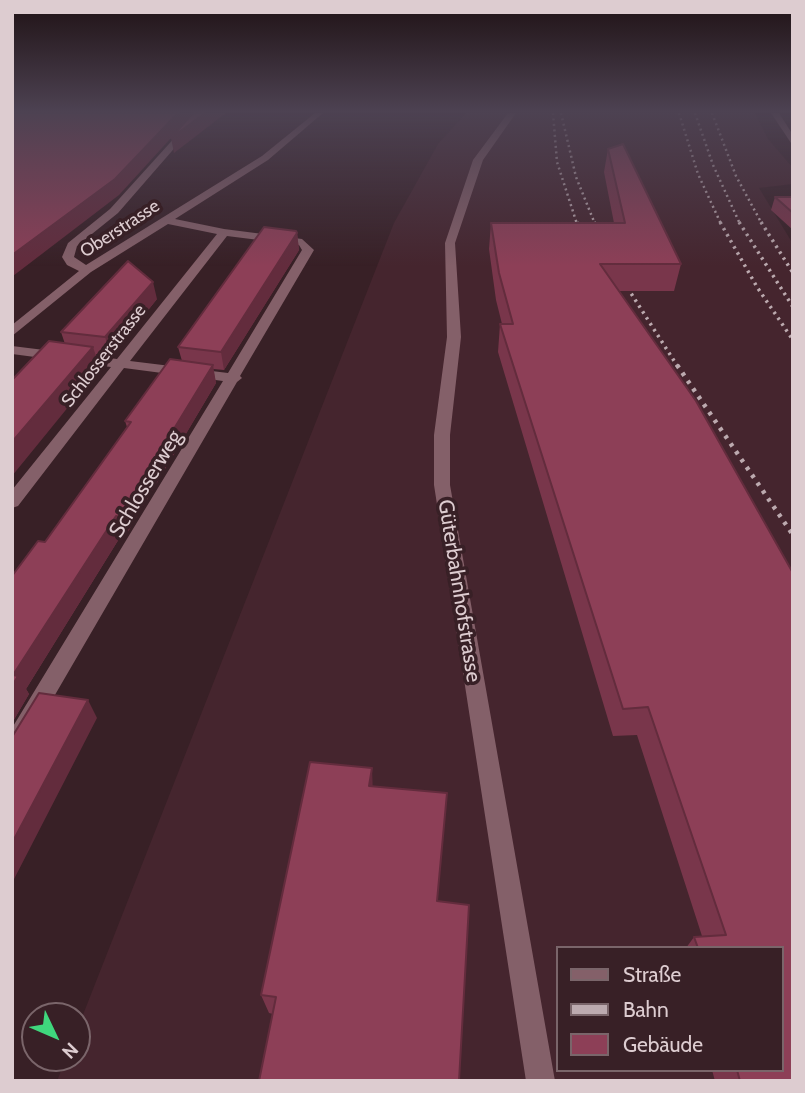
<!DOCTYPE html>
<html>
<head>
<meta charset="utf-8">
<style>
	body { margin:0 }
	#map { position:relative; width:805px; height:1093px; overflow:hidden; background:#382026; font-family:Cabin,sans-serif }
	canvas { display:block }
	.frame { position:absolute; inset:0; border:14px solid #ddccd0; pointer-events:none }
	.legend { position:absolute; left:556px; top:946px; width:228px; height:126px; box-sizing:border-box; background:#382026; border:2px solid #7a656a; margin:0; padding:9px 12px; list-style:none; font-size:21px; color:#ddccd0 }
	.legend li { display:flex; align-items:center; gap:14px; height:35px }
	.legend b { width:35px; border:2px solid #7a656a }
	.north { position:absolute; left:21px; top:1002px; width:70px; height:70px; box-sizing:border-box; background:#382026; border:2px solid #7a656a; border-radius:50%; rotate:134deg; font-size:19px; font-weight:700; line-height:28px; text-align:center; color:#ddccd0 }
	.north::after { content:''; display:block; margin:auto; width:24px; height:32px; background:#3fd77d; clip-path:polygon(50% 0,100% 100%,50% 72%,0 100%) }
</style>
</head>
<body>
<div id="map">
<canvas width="805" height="1093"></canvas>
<div class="frame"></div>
<ul class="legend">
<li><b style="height:9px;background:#846069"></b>Straße</li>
<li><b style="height:9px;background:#bcaaaf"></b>Bahn</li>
<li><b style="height:19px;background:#8d3f57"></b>Gebäude</li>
</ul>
<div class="north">N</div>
</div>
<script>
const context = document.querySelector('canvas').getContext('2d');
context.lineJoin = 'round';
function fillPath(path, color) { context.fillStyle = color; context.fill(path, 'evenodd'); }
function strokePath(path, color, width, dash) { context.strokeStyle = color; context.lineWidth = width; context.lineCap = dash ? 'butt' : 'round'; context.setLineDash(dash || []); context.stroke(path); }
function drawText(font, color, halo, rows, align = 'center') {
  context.font = font + ' Cabin,sans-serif'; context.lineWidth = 7; context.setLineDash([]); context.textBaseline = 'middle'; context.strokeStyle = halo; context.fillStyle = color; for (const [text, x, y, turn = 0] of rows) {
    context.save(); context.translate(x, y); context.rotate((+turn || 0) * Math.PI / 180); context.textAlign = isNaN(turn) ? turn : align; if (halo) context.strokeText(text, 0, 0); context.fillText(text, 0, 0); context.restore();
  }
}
const built = new Path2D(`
	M466,113H755L768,139L793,168V184L759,188L793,244V1081H57L66,1058H77V1030L394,223L438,144ZM558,948H782V1070H558Z`);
const minor = new Path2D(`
	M197,113H205L118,213L77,246L74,257L86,265L262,156L315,113H323L268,160L175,219L224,229L302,239L314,250L240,376L242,378L237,382L20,755L12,758V728L223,381L124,368L18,506L12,508V490L111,367L12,354V346L117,359L217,234L168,224L91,272L12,336V325L79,271L67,265L62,257L68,243L110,209ZM227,236L299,245L302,250L228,373L130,361Z
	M508,113H516L483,160L455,243L461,337L450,435V485L555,1081H526L434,485V435L447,337L445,243L473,160Z
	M771,113H779L793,135V146Z`);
const railFar2 = new Path2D(`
	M553,113L557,162L577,224
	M561,113L576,177L595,224
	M679,113L698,174L721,224
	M695,113L713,165L740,224
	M712,113L736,176L762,224`);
const railFar1 = new Path2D(`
	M577,222L583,241
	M594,222L602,242
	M720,222L757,287L793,340
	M739,222L793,307
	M761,222L793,273
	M620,276L678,367`);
const rail = new Path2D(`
	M677,365L793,535`);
const wall = new Path2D(`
	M623,144L681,264L674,291H619L696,401L793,573V1081H715L712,1070H782V948H686L694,937L702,936L637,735L613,736L498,352L500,324H502L496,300L489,249L491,223H614L604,172L608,149Z
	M775,197H793V230L771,210Z
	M297,233L299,250L224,370L213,369L216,383L126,535L122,534L26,689L29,694L12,723V576L45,542L127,427L125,421L182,361L178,347Z
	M157,299L111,356L96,354L100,368L65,344L61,332Z
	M373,786L437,901L273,1014L269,1013L261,995Z`);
const shadedWall = new Path2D(`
	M178,113H226L174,153L171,138L119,195L13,276L12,273V255Z
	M297,233L299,250L224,370L221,352Z
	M153,282L157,299L111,356L105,337Z
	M93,347L100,368L12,476V442Z
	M213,365L216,383L126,535L120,517Z
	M116,516L122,534L26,689L29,694L12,723L13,675Z
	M88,700L97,718L12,883V843Z
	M372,768L373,795L369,786Z`);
const building = new Path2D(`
	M12,113H178L115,179L12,255Z
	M193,113H205L171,138Z
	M623,144L681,264H600L696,401L793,573V1081H740L737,1070H782V948H698L694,937L726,935L648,707L623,709L500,324H513L499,273L491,223H625L608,149Z
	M775,197H793V213Z
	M264,227L296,231L297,233L221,352L178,347Z
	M128,261L153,282L105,337L61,332Z
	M49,341L93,347L12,442V380Z
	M170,359L213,365L120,517L116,516L13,675L18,676L12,686V576L38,541L45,542L131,422L125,421Z
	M39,693L88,700L12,843V737Z
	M310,762L372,768L369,786L447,793L437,901L469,905L459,1081H259L276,997L261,995Z`);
const farStreetnames = [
	["Oberstrasse",120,229,-33],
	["Schlosserstrasse",104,356,-52]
];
const streetNames = [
	["Schlosserweg",146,484,-59],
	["Güterbahnhofstrasse",459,591,81]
];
fillPath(built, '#45252e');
fillPath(minor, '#846069');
strokePath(railFar2, '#bcaaaf', 2.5, [2, 3.5]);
strokePath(railFar1, '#bcaaaf', 3.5, [2.5, 4.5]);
strokePath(rail, '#bcaaaf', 4.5, [3.5, 6]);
fillPath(wall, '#79364b');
fillPath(shadedWall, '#632c3d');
fillPath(building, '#8d3f57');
strokePath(building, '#632c3d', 2);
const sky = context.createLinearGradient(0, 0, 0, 266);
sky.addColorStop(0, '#1f1215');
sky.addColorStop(0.42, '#4d4252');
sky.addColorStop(1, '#4d425200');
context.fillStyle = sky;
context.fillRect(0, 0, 805, 266);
drawText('18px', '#ddccd0', '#382026', farStreetnames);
drawText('21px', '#ddccd0', '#382026', streetNames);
</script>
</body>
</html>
